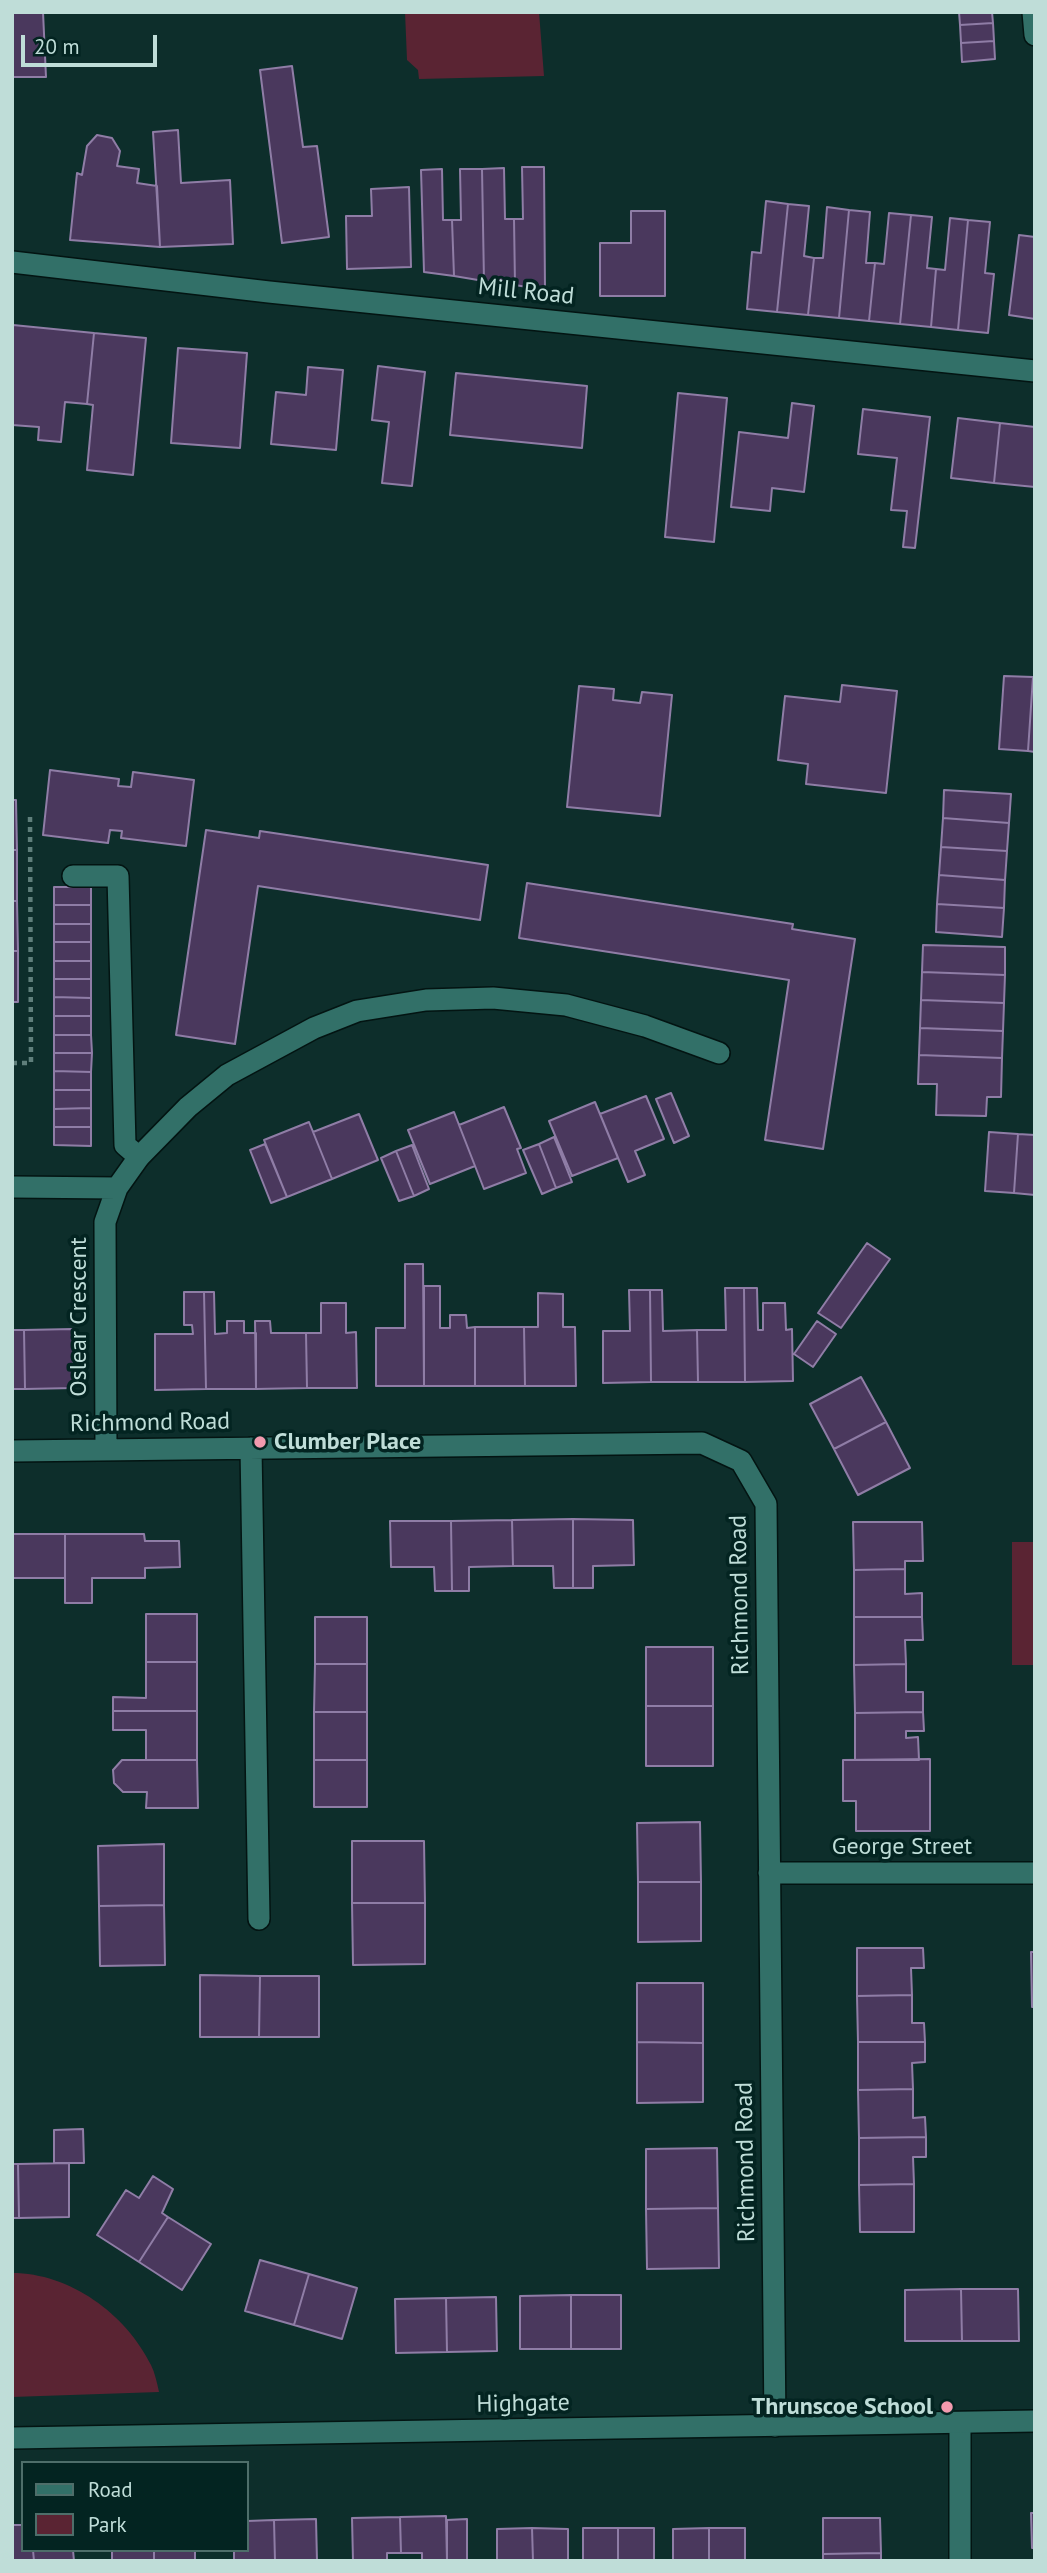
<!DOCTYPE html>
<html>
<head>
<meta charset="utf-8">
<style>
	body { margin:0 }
	#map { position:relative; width:1047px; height:2573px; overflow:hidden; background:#0d2e2b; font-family:"PT Sans",sans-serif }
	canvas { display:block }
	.frame { position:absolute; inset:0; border:14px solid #bfddd8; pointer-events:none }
	.legend { position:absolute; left:21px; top:2461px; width:228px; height:91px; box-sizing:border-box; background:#032421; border:2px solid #4e6e6a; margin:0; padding:9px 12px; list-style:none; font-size:21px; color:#bfddd8 }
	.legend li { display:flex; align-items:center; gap:14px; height:35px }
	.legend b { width:35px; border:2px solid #4e6e6a }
	.scale { position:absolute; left:21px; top:35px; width:136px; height:32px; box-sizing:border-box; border:4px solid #bfddd8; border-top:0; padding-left:9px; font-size:21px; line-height:24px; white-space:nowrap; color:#bfddd8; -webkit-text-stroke:5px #032421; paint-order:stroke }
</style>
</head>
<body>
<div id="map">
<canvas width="1047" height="2573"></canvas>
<div class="frame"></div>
<ul class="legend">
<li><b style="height:9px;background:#327068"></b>Road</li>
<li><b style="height:19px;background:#5a2433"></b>Park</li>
</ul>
<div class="scale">20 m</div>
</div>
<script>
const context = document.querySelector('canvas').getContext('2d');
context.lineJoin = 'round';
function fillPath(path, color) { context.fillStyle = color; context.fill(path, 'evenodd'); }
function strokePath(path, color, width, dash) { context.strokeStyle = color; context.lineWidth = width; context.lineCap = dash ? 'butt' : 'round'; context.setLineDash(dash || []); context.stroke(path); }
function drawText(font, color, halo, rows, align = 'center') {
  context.font = font + ' "PT Sans",sans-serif'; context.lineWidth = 7; context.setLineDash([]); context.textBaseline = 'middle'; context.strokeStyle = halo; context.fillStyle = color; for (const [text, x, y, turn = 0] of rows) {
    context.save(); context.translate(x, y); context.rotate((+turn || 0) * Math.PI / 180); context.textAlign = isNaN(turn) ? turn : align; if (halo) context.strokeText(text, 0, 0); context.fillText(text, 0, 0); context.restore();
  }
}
const green = new Path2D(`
	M405,12H539L544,76L419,79L418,70L407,60Z
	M1012,1542H1035V1665H1012Z
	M12,2273C70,2273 126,2314 151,2365C155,2373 157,2383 159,2392L12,2397Z`);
const building = new Path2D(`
	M12,12H43L46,77H12Z
	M959,12H992L993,23L960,25Z
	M993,23L994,41L961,43L960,25Z
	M994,41L995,59L962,62L961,43Z
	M292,66L303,147L317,146L329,237L282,243L260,70Z
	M178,130L181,183L230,180L233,244L160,247L153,132Z
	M97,135L112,138L120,151L117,166L139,169L137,183L157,186L160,247L70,240L77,173L82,175L87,146Z
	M522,167H544L545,290L515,285L514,219H523Z
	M504,168L505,219H514L515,285L484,281L482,169Z
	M442,169L443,220H452L454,276L424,272L421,170Z
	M460,169H482L484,281L454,276L452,220H461Z
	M409,187L411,267L347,269L346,216H372L371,189Z
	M766,201L788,204L777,312L747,309L752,252L761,253Z
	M788,204L809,206L804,256L814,258L808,315L777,312Z
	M827,207L849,210L839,318L808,315L814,258H823Z
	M849,210L870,212L866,263H875L869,321L839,318Z
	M631,211H665V296H600V243H631Z
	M889,213L911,215L900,324L869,321L875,263L884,264Z
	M911,215L932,217L927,268L936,269L931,327L900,324Z
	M950,218L968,220L958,330L931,327L936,269L945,270Z
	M968,220L990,222L985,273L994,274L988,333L958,330Z
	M1019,235L1035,237V319L1009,315Z
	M13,325L94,333L87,404L65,402L61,442L38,440L39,427L12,425Z
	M94,333L146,338L133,475L87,470L93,405L87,404Z
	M178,348L247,353L240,448L171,443Z
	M378,366L425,372L412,486L382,483L389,422L372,420Z
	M308,367L343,370L336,450L271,444L276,392L306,395Z
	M456,373L587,386L582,448L450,435Z
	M678,393L727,398L714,542L665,537Z
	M792,403L814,406L804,492L772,488L770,511L731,507L739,432L788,438Z
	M863,409L930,417L915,548L903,547L907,511L891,510L897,458L858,454Z
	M958,418L1000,423L994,483L951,478Z
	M1000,423L1035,427V487L994,483Z
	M1004,676L1033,677L1028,751L999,749Z
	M1033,677H1035V752L1028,751Z
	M842,685L897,691L886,793L806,784L808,764L778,760L785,696L840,702Z
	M579,686L614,689L613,700L640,703L642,692L672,695L660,816L567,807Z
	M50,770L119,779L118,786L131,787L133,772L194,780L186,846L121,838L122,831L110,830L108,843L43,835Z
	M944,790L1011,794L1009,823L943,818Z
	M12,800H16L17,850H12Z
	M943,818L1009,823L1007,851L941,847Z
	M206,830L259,838L260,831L488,865L480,920L258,886L235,1044L176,1035Z
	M941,847L1007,851L1005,880L939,875Z
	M12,850H17V901H12Z
	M939,875L1005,880L1004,908L937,904Z
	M527,883L793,924L792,929L855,939L823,1149L765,1140L789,980L519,938Z
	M54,887H91V905H54Z
	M12,901H17L18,951H12Z
	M937,904L1004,908L1002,937L936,932Z
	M54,905H91V924H54Z
	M54,924H91V942H54Z
	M54,942H91V961H54Z
	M923,945L1005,947V975L922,972Z
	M12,951H18V1002H12Z
	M54,961H91V979H54Z
	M922,972L1005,975L1004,1003L921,1000Z
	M54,979H91V998L54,997Z
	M54,997L91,998V1016H54Z
	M921,1000L1004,1003L1003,1031L920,1028Z
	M54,1016H91V1035H54Z
	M920,1028L1003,1031L1002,1058L919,1055Z
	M54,1035H91L92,1053H54Z
	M54,1053H92L91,1072L54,1071Z
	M919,1055L1002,1058L1001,1097H987L986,1116L936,1115L937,1084H918Z
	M54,1071L91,1072V1090H54Z
	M54,1090H91V1108L54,1109Z
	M671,1093L689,1136L674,1143L656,1099Z
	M646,1096L664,1139L635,1151L645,1175L628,1182L600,1114Z
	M595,1102L618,1158L572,1176L549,1121Z
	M504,1107L521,1148L517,1149L526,1173L484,1189L459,1125Z
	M91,1108V1127H54V1109Z
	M454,1112L475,1166L430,1184L408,1130Z
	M359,1114L378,1160L332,1179L313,1132Z
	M309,1122L332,1179L287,1197L264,1140Z
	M54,1127H91V1146L54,1145Z
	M989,1132L1018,1134L1014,1193L985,1191Z
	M1018,1134L1035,1135V1195L1014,1193Z
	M554,1137L572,1182L556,1188L539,1144Z
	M265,1144L287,1197L271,1203L250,1150Z
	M539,1144L556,1188L542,1194L523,1150Z
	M412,1145L429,1189L414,1196L396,1151Z
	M396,1151L414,1196L399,1201L381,1158Z
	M867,1243L890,1259L841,1328L818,1313Z
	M405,1264H423L424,1386H376V1328H405Z
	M424,1286H440V1328H450V1315H466L467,1328L475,1327V1386H424Z
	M725,1288H744L745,1382H698L697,1330H726Z
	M744,1288H757L758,1330H763V1303H785L786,1330L792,1329L793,1381L745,1382Z
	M629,1290H650L651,1382L603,1383V1331H630Z
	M650,1290H662L663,1331L697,1330L698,1382H651Z
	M184,1292H204L206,1389L155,1390V1334H193L192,1325H184Z
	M204,1292H214L215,1334L227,1333V1321H244V1333H256V1389H206Z
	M538,1293L563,1294V1327H575L576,1386H525L524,1327H538Z
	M321,1303H346V1333L356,1332L357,1388H307L306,1333H321Z
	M255,1321H270L271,1333H306L307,1388L256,1389Z
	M817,1321L836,1334L813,1367L794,1354Z
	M475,1327H524L525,1386H475Z
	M73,1329L74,1388L25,1389L24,1330Z
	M12,1330H24L25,1389H12Z
	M861,1377L886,1422L834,1449L810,1404Z
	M886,1422L910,1468L858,1495L834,1449Z
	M573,1519V1588H554L553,1566H513L512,1520Z
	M573,1519L633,1520L634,1565L593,1566V1588H573Z
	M512,1520L513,1566L469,1567V1591H452L451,1521Z
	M390,1521H451L452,1591H435L434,1567H391Z
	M853,1522H922L923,1561H905V1569L854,1570Z
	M12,1534H65V1578H12Z
	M65,1534H144L145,1541H179L180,1567L145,1568V1578H92V1603H65Z
	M905,1569V1594L922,1593V1617H854V1570Z
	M146,1614H197V1662H146Z
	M315,1617H367V1664H315Z
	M854,1617H922L923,1640H905L906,1664L854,1665Z
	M646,1647H713V1706H646Z
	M146,1662H197V1711H113V1697L146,1698Z
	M315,1664H367V1712H314Z
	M906,1664V1692H923V1712L855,1713L854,1665Z
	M646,1706H713V1766H646Z
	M113,1711H197V1760H146V1730H113Z
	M314,1712H367V1760H314Z
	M923,1712L924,1731H906V1738L918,1737L919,1760H855V1713Z
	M930,1759V1831H856V1801H843V1760Z
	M122,1760H197L198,1808H146L147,1792H123L114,1783L113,1770Z
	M314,1760H367V1807H314Z
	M700,1822L701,1882H638L637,1823Z
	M352,1841H424L425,1903H352Z
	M164,1844V1905L99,1906L98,1846Z
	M638,1882H701V1941L638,1942Z
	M352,1903H425V1964L353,1965Z
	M164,1905L165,1965L100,1966L99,1906Z
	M857,1948H923L924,1968H911L912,1995L857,1996Z
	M1031,1952H1035V2007H1032Z
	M200,1975L260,1976L259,2037H200Z
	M260,1976H319V2037H259Z
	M637,1983H703V2043L637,2042Z
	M912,1995V2023H924L925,2042H858L857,1996Z
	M637,2042L703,2043V2102L637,2103Z
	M858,2042H925V2062L912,2063L913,2089L858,2090Z
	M913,2089V2118L925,2117L926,2137L859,2138L858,2090Z
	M83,2129L84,2163H54V2130Z
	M926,2137V2157H913L914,2184L859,2185V2138Z
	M717,2148L718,2208L646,2209V2149Z
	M69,2163V2217L19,2218L18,2164Z
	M12,2164H18L19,2218H12Z
	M153,2176L173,2189L162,2213L168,2217L139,2262L97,2235L126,2190L139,2198Z
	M914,2184V2232H860L859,2185Z
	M718,2208L719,2268L647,2269L646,2209Z
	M168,2217L211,2244L182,2290L139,2262Z
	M260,2260L309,2274L294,2325L245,2311Z
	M309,2274L357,2288L342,2339L294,2325Z
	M961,2289L962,2341H905V2290Z
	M961,2289H1018L1019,2341H962Z
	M571,2295V2349H520V2296Z
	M571,2295H621V2349H571Z
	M496,2297L497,2351L447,2352L446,2298Z
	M446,2298L447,2352L396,2353L395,2299Z
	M1031,2513H1035V2548H1032Z
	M446,2516L447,2561H422V2553H401L400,2517Z
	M400,2517L401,2553H387V2561H353L352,2518Z
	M823,2518H880L881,2553L823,2554Z
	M316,2519L317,2561H275L274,2520Z
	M467,2519V2561H447V2520Z
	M274,2520L275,2561H234V2550H247V2521Z
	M12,2525H23V2550H33L34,2561H12Z
	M532,2528L533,2561H497V2529Z
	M532,2528L568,2529V2561H533Z
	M583,2528H618V2561H583Z
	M618,2528H654V2561H618Z
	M709,2528V2561H673V2529Z
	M709,2528H745V2561H709Z
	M33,2550H73L74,2561H34Z
	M112,2550H154V2561H112Z
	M154,2550H195V2561H154Z
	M881,2553V2561H823V2554Z`);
const path = new Path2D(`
	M12,1063H31L30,812`);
const lane = new Path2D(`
	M1033,12L1035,35
	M73,876H118L125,1145L139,1157
	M960,2561V2423`);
const street = new Path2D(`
	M12,262L269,292L1035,371
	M12,1187L117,1188
	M251,1448L259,1919
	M106,1450L105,1222L117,1188L139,1157L188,1107L227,1075L314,1028L357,1011L426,1000L493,998L566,1005L645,1026L719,1053
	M12,1451L702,1443L741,1461L766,1504L775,2426
	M769,1873H1035
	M12,2438L1035,2421`);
const markers = [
	[260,1442,7,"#f29aae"],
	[947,2407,7,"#f29aae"]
];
const streetNames = [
	["Mill Road",526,292,6],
	["Oslear Crescent",79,1317,-90],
	["Richmond Road",150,1423,-1],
	["Richmond Road",740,1595,-91],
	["George Street",902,1847],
	["Richmond Road",746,2162,-91],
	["Highgate",523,2404,-1]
];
const poiNames = [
	["Clumber Place",274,1442],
	["Thrunscoe School",933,2407,"right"]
];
fillPath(green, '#5a2433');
fillPath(building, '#4a385d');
strokePath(building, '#8f7da6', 2);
strokePath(lane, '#031412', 24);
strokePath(street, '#031412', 24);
strokePath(path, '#5f7f7b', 4.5, [5, 5]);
strokePath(lane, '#327068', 21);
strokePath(street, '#327068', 21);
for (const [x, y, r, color] of markers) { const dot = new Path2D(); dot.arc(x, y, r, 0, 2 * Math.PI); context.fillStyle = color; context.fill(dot); strokePath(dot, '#032421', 2.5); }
drawText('24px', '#bfddd8', '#032421', streetNames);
drawText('bold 24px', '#bfddd8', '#032421', poiNames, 'left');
</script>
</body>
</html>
